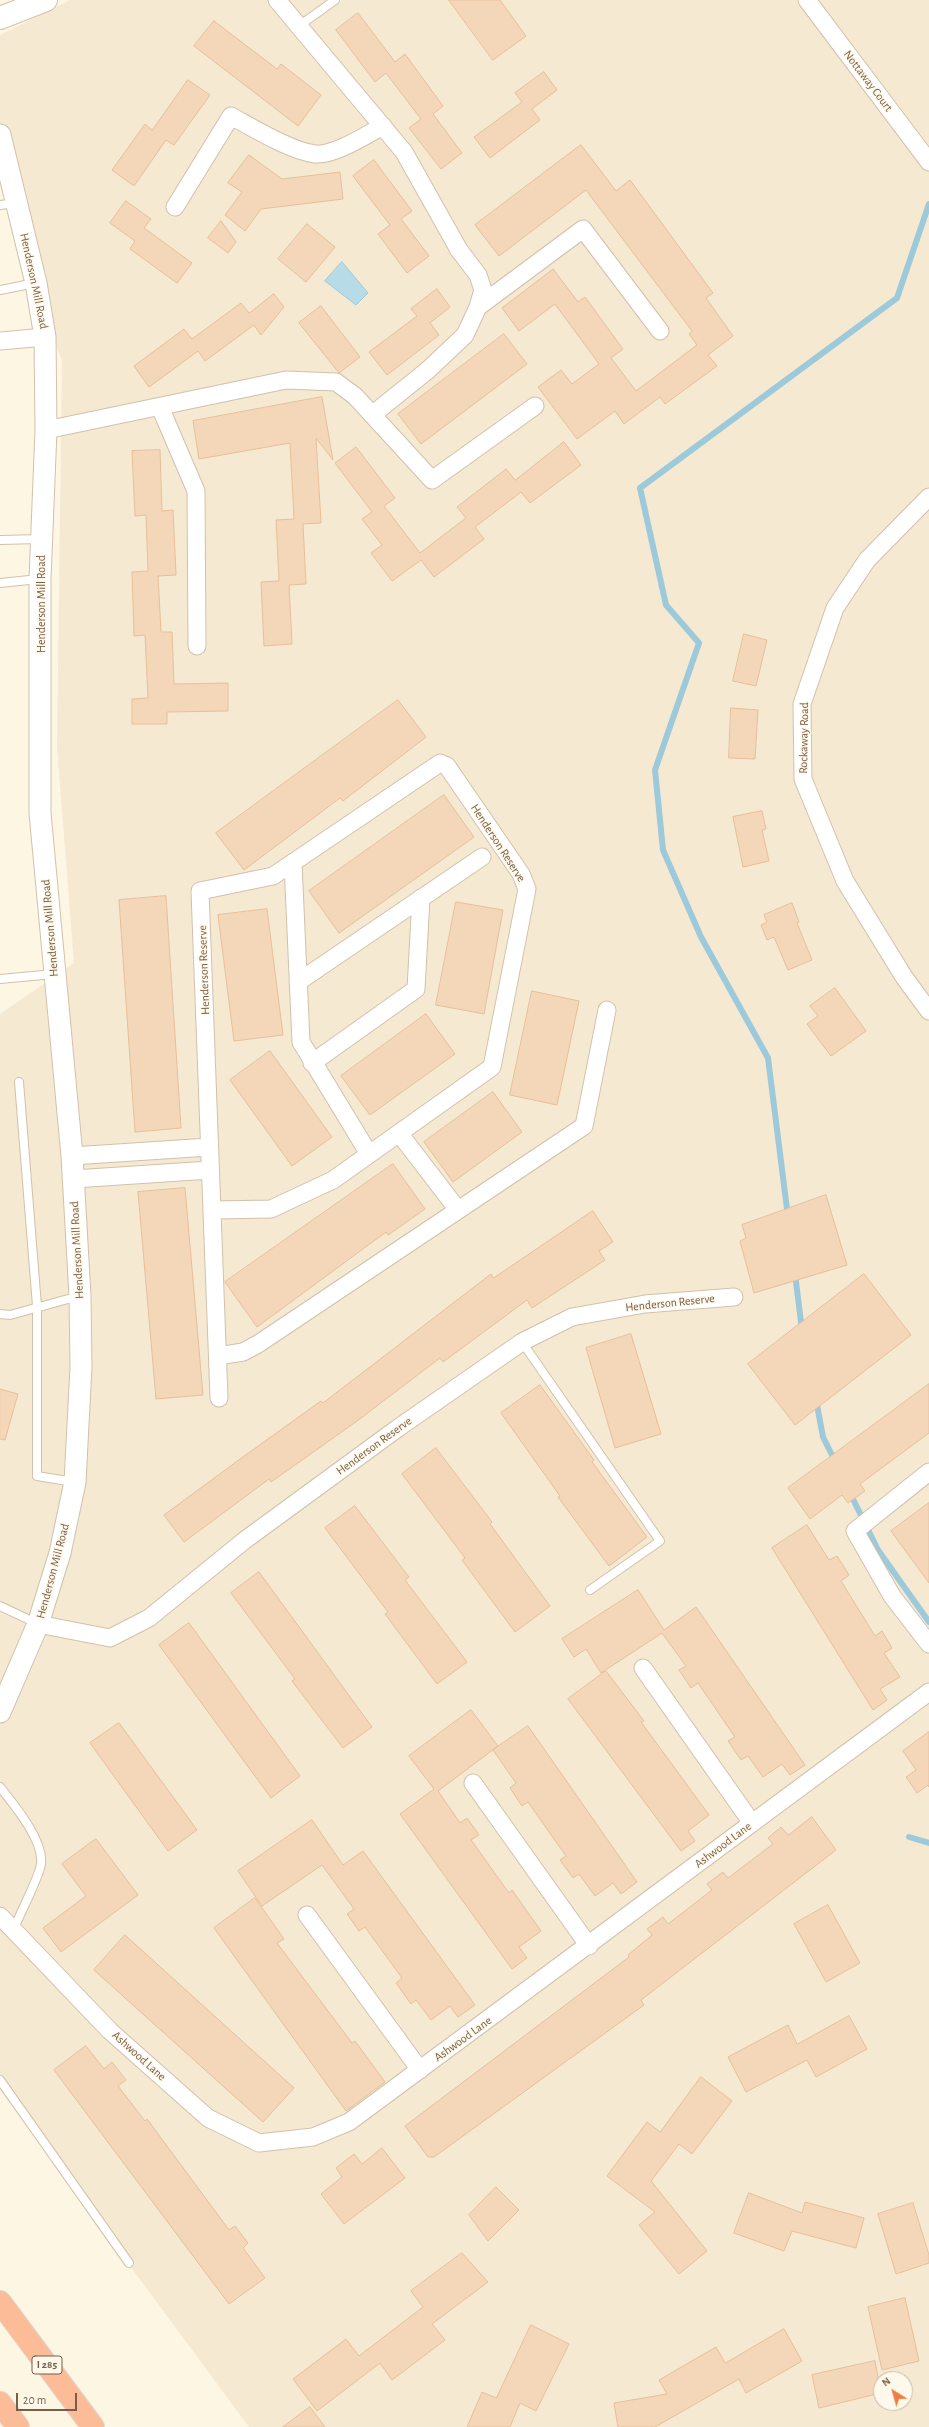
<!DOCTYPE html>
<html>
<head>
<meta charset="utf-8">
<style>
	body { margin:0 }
	#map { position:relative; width:929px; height:2427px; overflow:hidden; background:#fdf6e3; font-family:"Alegreya Sans",sans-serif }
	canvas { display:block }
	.north { position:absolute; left:873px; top:2371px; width:40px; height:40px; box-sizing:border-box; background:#fff9eb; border:1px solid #c9bbaa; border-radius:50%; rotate:323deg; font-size:11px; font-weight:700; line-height:16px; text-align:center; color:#775e48 }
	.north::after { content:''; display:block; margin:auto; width:14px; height:18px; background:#ee7b42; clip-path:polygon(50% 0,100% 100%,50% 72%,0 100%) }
	.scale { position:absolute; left:16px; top:2393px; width:61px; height:18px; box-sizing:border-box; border:2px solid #775e48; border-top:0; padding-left:5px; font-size:12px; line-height:14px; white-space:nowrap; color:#775e48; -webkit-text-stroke:3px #fff9eb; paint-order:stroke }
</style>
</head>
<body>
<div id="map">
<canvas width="929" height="2427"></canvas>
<div class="north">N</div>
<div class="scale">20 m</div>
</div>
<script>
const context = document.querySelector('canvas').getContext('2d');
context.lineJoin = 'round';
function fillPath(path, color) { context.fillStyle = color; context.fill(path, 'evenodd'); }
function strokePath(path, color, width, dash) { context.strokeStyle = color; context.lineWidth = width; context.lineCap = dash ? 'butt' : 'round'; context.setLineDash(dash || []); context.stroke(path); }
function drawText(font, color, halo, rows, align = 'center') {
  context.font = font + ' "Alegreya Sans",sans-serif'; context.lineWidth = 3; context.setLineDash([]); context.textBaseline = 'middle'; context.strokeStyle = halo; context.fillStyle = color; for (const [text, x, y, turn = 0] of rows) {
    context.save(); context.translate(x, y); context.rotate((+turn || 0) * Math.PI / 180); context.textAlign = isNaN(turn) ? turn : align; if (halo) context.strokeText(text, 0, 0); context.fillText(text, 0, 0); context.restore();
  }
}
const residential = new Path2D(`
	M70,0H929V2427H249L0,2090V1014L74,963L57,747L62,360L26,274L0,157V35ZM881,2379H905V2403H881Z`);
const water = new Path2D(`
	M342,262L368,293L356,305L325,281Z`);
const stream = new Path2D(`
	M788,1217L768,1058L701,937L663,850L655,770L699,643L666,605L640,488L897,298L929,204
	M795,1274L802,1330
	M816,1400L823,1437L835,1461
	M850,1493L878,1550L929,1622
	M909,1837L929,1843`);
const building = new Path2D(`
	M449,0H500L526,36L493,60Z
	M358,13L395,62L405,54L443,106L433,114L462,153L441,169L409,128L421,119L386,73L375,82L336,30Z
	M214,21L277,69L281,64L321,95L298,126L194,46Z
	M544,72L557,90L532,109L540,120L490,158L474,137L522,102L515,93Z
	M188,80L210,95L174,145L166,140L134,186L112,170L145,124L152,130Z
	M581,145L616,191L630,180L713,293L706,298L733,336L708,355L717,366L665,404L660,397L624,424L615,411L577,439L538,387L561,370L572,384L599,364L555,304L519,331L502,308L553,269L578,302L585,297L623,349L611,358L636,391L697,345L689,334L692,331L586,190L499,256L475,225Z
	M249,155L282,179L340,172L343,199L261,209L245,231L225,215L242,192L228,183Z
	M374,160L412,211L401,219L429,256L407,273L378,234L390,225L353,176Z
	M126,201L151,219L144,228L192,263L177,283L130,249L135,241L110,223Z
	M221,221L236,242L228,253L208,238Z
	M307,224L335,247L306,282L278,259Z
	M437,289L450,307L430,323L439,335L387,375L369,352L417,316L411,309Z
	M274,294L284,307L261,335L254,325L205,361L198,351L149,387L134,366L184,329L192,339L241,303L249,313Z
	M321,306L360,357L339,373L299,323Z
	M504,334L527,364L421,444L398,414Z
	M322,397L333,460L316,438L321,523L303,524L306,584L289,585L292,644L264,646L261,582L279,581L276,520L294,519L290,443L199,459L193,421Z
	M564,442L581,465L530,503L521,492L475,527L484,539L434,577L421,560L392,581L371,553L382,545L362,519L372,512L335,463L356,447L395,498L384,506L420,553L466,518L457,507L506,469L515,480Z
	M160,450L162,511L173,510L176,575L158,576L161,632H172L174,684L228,683V711L167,712V724H132V699L148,698L145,635L134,636L132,572L148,571L146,515L135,516L132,451Z
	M744,634L767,640L756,686L733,681Z
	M398,700L426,737L343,801L340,798L244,870L216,833Z
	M731,708L758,710L755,759L729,758Z
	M444,795L474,837L339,933L309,891Z
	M762,811L766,829L762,830L769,861L743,867L733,817Z
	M166,896L181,1128L135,1132L119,900Z
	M456,902L503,910L484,1014L436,1005Z
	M792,903L799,922L797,923L812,960L788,970L774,937L767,940L761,925L767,922L764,915Z
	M267,909L283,1035L234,1041L218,915Z
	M835,988L866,1031L831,1056L807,1024L818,1016L810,1006Z
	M532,991L579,1001L557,1105L510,1095Z
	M426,1014L455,1054L370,1115L341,1076Z
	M270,1051L332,1137L292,1166L230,1080Z
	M493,1092L522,1132L453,1182L424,1142Z
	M393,1164L425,1209L388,1235L386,1232L257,1327L225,1282Z
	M185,1188L203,1395L156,1399L138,1192Z
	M826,1195L847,1265L754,1293L740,1241L746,1238L742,1225Z
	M593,1211L613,1242L599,1251L605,1260L532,1308L527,1300L443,1362L440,1358L357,1421L271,1482L269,1479L184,1542L164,1515L236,1462L321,1401L323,1403L491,1274L493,1278Z
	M864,1274L911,1335L795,1425L748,1364Z
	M631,1334L661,1434L615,1448L586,1348Z
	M929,1384V1433L860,1484L865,1491L848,1503L842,1495L810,1519L788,1488Z
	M540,1385L594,1460L592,1462L647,1537L609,1566L558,1497L560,1496L501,1413Z
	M0,1389L18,1394L5,1440L0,1439Z
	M436,1448L492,1522L490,1524L550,1606L515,1632L462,1560L465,1558L402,1474Z
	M929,1503V1583L891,1531Z
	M355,1506L409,1577L405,1580L467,1662L437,1684L385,1614L388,1612L325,1528Z
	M807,1525L829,1560L837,1556L849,1575L841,1581L875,1636L882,1631L892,1648L884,1653L900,1677L880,1689L887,1700L873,1710L772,1548Z
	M259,1572L372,1727L343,1748L292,1681L295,1679L231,1593Z
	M638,1590L664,1630L696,1607L805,1765L790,1775L782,1764L763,1777L748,1756L741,1760L728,1741L735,1737L698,1683L691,1688L679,1670L686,1666L662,1633L601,1673L586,1649L574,1657L562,1639Z
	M189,1623L300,1776L271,1798L159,1645Z
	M606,1671L644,1721L641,1722L709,1815L688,1831L695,1841L681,1851L568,1699Z
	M471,1710L498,1746L438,1791L460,1823L467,1818L479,1835L471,1840L509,1893L512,1890L541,1931L519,1947L527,1958L512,1969L400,1814L434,1789L409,1756Z
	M119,1723L197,1830L168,1851L90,1743Z
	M528,1726L637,1882L621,1894L613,1883L595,1896L579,1874L573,1878L560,1860L566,1856L528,1802L522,1806L510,1788L516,1783L493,1750Z
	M929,1732V1787L928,1785L917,1793L906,1777L916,1770L903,1751Z
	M812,1817L836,1850L641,2000L644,2005L434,2157H428L405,2126L629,1957L628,1955L652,1935L647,1929L663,1917L668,1924L712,1890L707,1884L723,1872L728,1878L773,1844L768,1838L781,1827L788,1835Z
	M312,1820L343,1865L363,1851L475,2005L458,2017L450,2006L431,2020L416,2000L411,2004L396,1983L402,1978L365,1927L359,1931L347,1914L354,1909L322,1865L262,1906L238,1871Z
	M96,1839L138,1895L61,1952L43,1928L86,1896L62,1864Z
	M255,1898L284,1939L277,1943L352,2043L355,2041L385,2082L346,2111L214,1928Z
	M828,1905L860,1963L826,1982L794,1924Z
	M125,1935L294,2088L263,2122L94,1970Z
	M849,2016L867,2049L816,2077L807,2060L746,2092L728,2057L788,2025L797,2044Z
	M86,2046L104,2069L112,2062L126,2080L118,2086L145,2121L147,2119L229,2230L235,2226L248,2243L243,2248L265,2278L229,2304L54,2070Z
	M701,2077L732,2101L692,2154L679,2144L651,2181L707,2251L679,2274L639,2225L655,2212L607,2176L647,2122L660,2132Z
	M382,2148L405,2178L344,2224L321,2194L342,2177L336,2168L354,2154L362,2164Z
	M496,2187L519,2210L488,2241L469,2215Z
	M749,2193L802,2213L805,2202L864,2218L856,2248L792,2231L784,2251L734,2233Z
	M913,2203L929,2255V2263L896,2274L878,2214Z
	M462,2253L488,2282L432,2324L445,2340L392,2380L380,2363L317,2411L293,2379L346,2339L359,2356L423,2307L411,2291Z
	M905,2298L919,2361L882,2370L868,2307Z
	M531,2325L569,2344L536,2411L520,2403L510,2427H467L482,2392L496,2398Z
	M784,2329L802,2361L746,2393L739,2379L655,2427H618L614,2403L667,2394L659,2380L716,2347L725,2363Z
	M875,2361L881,2393L819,2408L812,2375Z
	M310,2407L325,2427H283Z`);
const service = new Path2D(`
	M299,26L335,0
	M0,205L16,203
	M0,290L35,283
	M0,540L41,539
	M0,583L39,579
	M0,979L54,974
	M19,1082L37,1306V1476L74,1482
	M0,1314L10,1315L79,1296
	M522,1342L660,1541L590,1590
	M0,1606L38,1624
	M0,1787C14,1805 44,1840 41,1864C39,1878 20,1913 14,1929
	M0,2080L129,2263`);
const minor = new Path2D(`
	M277,0L404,152L459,250L478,275L483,290L478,307L465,335L428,370L372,415
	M807,0L929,162
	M175,207L231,116C253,128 291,151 315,154C334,156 366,135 383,126
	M478,307L583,229L660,331
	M0,341L45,337
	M160,407L196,491L197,646
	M46,430L286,380L336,382L355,396L432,480L535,406
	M929,497L867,560L835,608L802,704L803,779L845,881L904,977L929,1011
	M293,863L301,1042L369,1154
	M298,982L482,857
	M312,1063L416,989L421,898
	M399,1133L458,1210
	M72,1156L209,1147
	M74,1179L210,1170
	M213,1210L271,1209L333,1180L492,1067L527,889L521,874L447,766L440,763L273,876L200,891L219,1398
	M218,1356L243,1352L258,1344L584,1126L607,1010
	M929,1472L855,1531L892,1596L929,1644
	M38,1624L110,1638L149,1618L245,1540L398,1428L522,1342L572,1317L645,1304L734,1297
	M643,1668L752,1823
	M473,1783L589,1946
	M307,1915L420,2070
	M0,1916L110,2031L208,2118L259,2143L313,2137L349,2122L929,1692`);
const tertiary = new Path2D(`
	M0,135L36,283L45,337L46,430L40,579V813L72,1156L80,1296L81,1367L75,1482L60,1553L38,1624L0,1712`);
const secondary = new Path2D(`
	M0,18L46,0`);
const motorway = new Path2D(`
	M0,2302L93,2427
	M0,2403L18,2427`);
const shields = [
	[47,2365,30]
];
const shieldNames = [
	["I 285",47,2365]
];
const streetNames = [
	["Nottaway Court",868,81,53],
	["Henderson Mill Road",34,281,78],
	["Henderson Mill Road",41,604,-90],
	["Rockaway Road",804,738,-89],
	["Henderson Reserve",498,843,57],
	["Henderson Mill Road",50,928,-95],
	["Henderson Reserve",204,970,-92],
	["Henderson Mill Road",77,1250,-93],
	["Henderson Reserve",670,1303,-6],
	["Henderson Reserve",374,1446,-36],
	["Henderson Mill Road",53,1571,-75],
	["Ashwood Lane",723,1845,-37],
	["Ashwood Lane",463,2039,-36],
	["Ashwood Lane",139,2056,42]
];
fillPath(residential, '#f5e9d1');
fillPath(water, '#b7dce8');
strokePath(water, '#9ccada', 1);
strokePath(stream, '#9ccada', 6);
fillPath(building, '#f4d7b9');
strokePath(building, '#e8bf99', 1);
strokePath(service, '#d1c1ac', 10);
strokePath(minor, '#d1c1ac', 19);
strokePath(tertiary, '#d1c1ac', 23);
strokePath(secondary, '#d5c1a9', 24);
strokePath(motorway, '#ded8d3', 24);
strokePath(service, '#fff', 8);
strokePath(minor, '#fff', 17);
strokePath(tertiary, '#fff', 21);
strokePath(secondary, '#fff', 22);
strokePath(motorway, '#fbbc97', 22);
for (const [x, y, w] of shields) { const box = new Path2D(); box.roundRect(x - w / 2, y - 9, w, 18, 3); context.fillStyle = '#fff9eb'; context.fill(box); strokePath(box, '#775e48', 1); }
drawText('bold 11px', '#775e48', null, shieldNames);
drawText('12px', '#775e48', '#fff9eb', streetNames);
</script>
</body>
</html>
